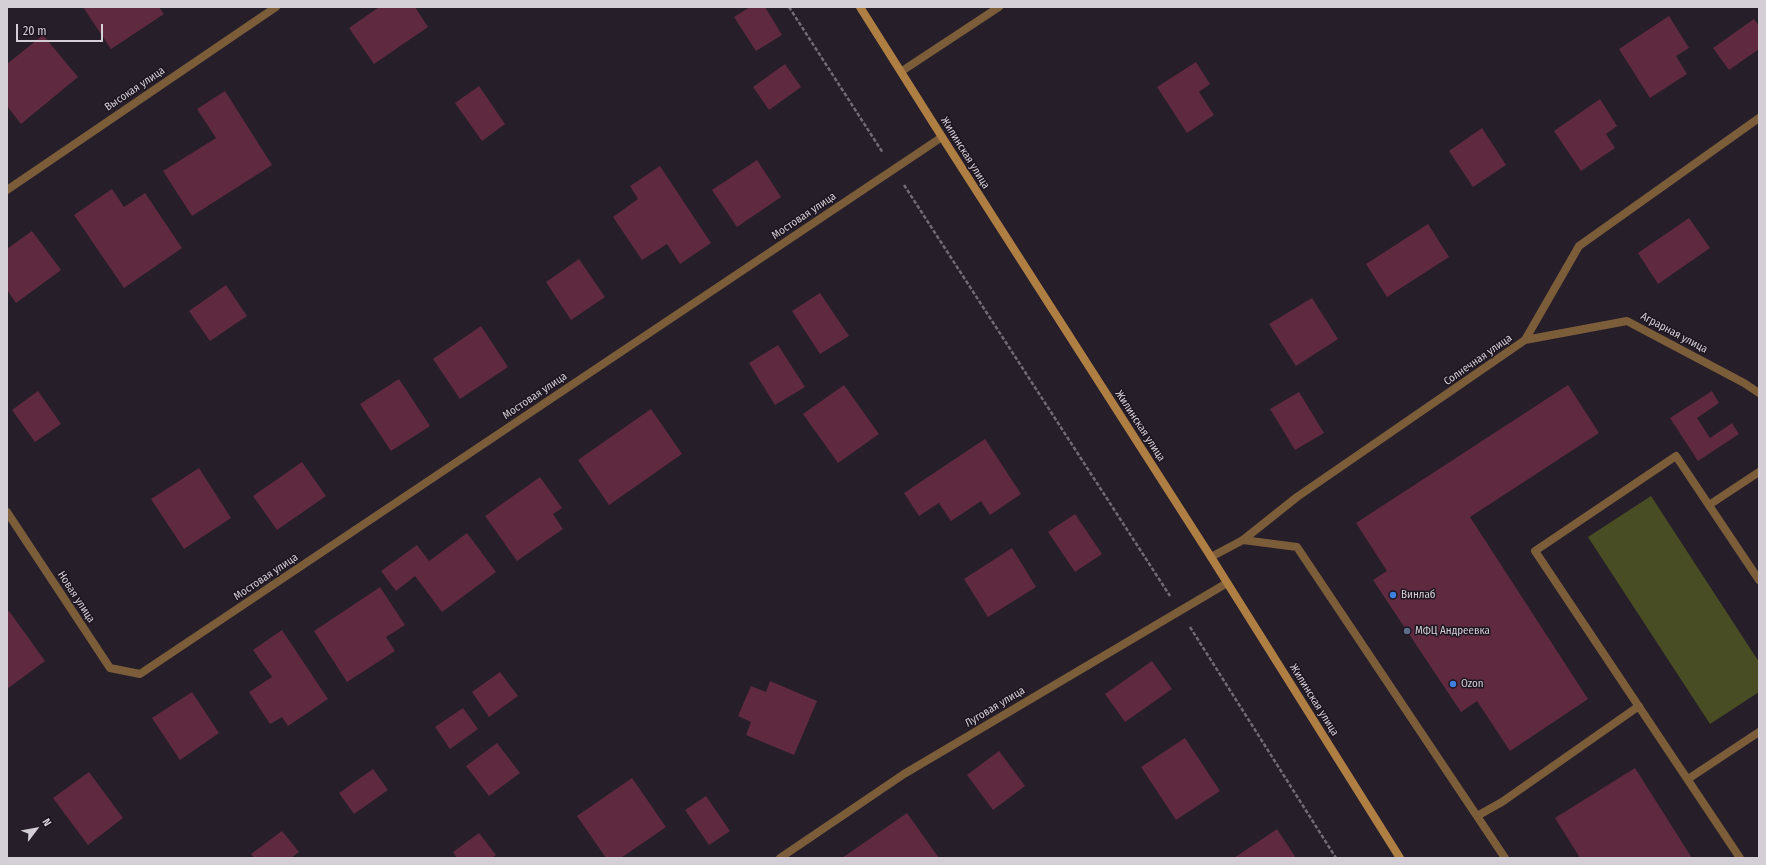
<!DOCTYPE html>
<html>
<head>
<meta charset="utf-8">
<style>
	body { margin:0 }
	#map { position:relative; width:1766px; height:865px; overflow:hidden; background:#261e29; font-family:"Fira Sans Condensed",sans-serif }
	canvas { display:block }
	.frame { position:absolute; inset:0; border:8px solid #d4cfd6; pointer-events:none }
	.north { position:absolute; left:16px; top:809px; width:40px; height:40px; -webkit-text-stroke:3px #1d151f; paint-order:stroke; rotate:58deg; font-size:11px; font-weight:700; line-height:16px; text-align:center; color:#d4cfd6 }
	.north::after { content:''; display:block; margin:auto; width:14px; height:18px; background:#d4cfd6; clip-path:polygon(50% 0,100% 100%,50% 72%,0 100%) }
	.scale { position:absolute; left:16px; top:24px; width:87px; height:18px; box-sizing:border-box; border:2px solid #d4cfd6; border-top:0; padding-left:5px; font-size:12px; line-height:14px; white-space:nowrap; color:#d4cfd6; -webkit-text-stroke:3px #1d151f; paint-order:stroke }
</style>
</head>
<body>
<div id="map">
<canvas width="1766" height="865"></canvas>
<div class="frame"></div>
<div class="north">N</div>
<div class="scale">20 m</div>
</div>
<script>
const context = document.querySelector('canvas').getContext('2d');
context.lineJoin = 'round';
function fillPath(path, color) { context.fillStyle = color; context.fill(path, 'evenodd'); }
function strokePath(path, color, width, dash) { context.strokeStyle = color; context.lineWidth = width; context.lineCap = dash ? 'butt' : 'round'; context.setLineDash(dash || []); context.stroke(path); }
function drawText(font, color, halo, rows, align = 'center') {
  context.font = font + ' "Fira Sans Condensed",sans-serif'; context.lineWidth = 3; context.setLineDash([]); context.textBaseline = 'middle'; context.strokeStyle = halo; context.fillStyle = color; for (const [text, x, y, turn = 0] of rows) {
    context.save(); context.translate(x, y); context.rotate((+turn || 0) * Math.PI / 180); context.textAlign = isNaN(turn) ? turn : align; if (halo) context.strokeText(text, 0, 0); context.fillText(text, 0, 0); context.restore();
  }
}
const green = new Path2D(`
	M1651,496L1759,662V692L1710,724L1588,537Z`);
const building = new Path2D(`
	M83,7H159L164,14L111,49Z
	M379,7H415L428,27L374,64L349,28Z
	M750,7H765L782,35L756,51L734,17Z
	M1669,16L1689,48L1676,56L1687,74L1650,98L1619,49Z
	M1754,19L1759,26V49L1729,70L1713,48Z
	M43,35L78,77L21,124L7,106V64Z
	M1196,62L1210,84L1199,92L1214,115L1187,133L1157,87Z
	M785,64L801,87L769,110L753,87Z
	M479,86L505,124L482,141L455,103Z
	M225,91L272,165L192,216L163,171L216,138L197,109Z
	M1600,99L1617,126L1606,134L1615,148L1581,171L1554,131Z
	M1482,128L1506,165L1473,187L1449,151Z
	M757,160L781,197L737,227L712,190Z
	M660,166L711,243L680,264L667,244L642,260L613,217L638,199L630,186Z
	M112,189L124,207L145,193L182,248L124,288L74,215Z
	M1689,218L1710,248L1658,284L1638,253Z
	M1428,224L1449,257L1387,297L1366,264Z
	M32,231L61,270L16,303L7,290V249Z
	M579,259L605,297L571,320L546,282Z
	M226,285L247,316L210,341L189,311Z
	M820,293L849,336L820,354L792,311Z
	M1312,298L1338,339L1296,366L1269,324Z
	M481,326L508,367L460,399L433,359Z
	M778,345L805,387L775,405L749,363Z
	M399,379L430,426L391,451L360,404Z
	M844,385L879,434L838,463L803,414Z
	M1568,385L1599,433L1470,517L1588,699L1510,751L1477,701L1461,712L1373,580L1387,571L1356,523Z
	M38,391L61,424L35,442L12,410Z
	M1712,391L1719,403L1697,418L1710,438L1732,423L1739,434L1698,461L1670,418Z
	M1299,392L1324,433L1295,450L1270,409Z
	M651,409L682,454L609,505L578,460Z
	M985,439L1021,494L990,515L981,501L951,521L939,503L919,516L904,493Z
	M302,462L326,496L277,530L253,496Z
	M199,468L231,518L184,549L151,499Z
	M540,477L562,508L553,514L563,529L517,561L485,516Z
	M1075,514L1102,554L1075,572L1048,532Z
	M467,533L496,572L442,612L415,576L396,591L381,571L417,545L429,561Z
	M1012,548L1036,587L988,617L964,579Z
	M380,587L405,625L386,637L395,651L347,682L314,631Z
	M9,611L45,661L7,689V612Z
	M282,630L328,699L288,726L282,717L270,724L249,692L272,677L253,650Z
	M1152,661L1172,689L1125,722L1105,694Z
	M500,672L518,696L489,717L472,692Z
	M770,681L817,701L794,755L746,735L751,722L738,716L751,686L766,692Z
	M192,692L219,733L180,760L152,718Z
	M463,708L478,729L450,749L435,727Z
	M1185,738L1220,791L1176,820L1141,767Z
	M497,743L520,773L489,796L466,766Z
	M999,751L1025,786L993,810L967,775Z
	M1635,768L1692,858H1580L1555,818Z
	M373,769L388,790L354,814L339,793Z
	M89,772L123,818L88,845L53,798Z
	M632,778L666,827L621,858H606L577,816Z
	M706,796L730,831L709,845L685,810Z
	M907,813L939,858H842Z
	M1277,829L1296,858H1234Z
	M282,831L299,852L291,858H254L251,854Z
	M479,833L496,855L492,858H457L453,852Z`);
const path = new Path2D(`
	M789,7L883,153
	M904,185L1170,596
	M1190,627L1336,858`);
const service = new Path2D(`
	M1709,505L1759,472
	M1243,540L1297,547L1505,858
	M1688,779L1759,732
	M1477,816L1502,802L1639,706
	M1740,858L1535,551L1676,456L1759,580`);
const minor = new Path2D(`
	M902,71L999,7
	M7,190L276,7
	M1525,340L1627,321L1744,383L1759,393
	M7,512L110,668L140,674L942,137
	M1211,557L1243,540L1297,497L1525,340L1579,246L1759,118
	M780,858L904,774L1227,583`);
const secondary = new Path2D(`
	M860,7L942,137L1211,557L1400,858`);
const markers = [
	[1393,595,4,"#3f7fe0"],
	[1407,631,4,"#5c6f8a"],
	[1453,684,4,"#3f7fe0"]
];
const streetNames = [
	["Высокая улица",135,89,-34],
	["Жилинская улица",965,153,58],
	["Мостовая улица",804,216,-34],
	["Аграрная улица",1674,333,28],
	["Солнечная улица",1478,360,-35],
	["Мостовая улица",535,396,-34],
	["Жилинская улица",1140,426,57],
	["Мостовая улица",266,577,-34],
	["Новая улица",76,597,57],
	["Жилинская улица",1314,700,58],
	["Луговая улица",995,707,-31]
];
const poiNames = [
	["Винлаб",1401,595],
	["МФЦ Андреевка",1415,631],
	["Ozon",1461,684]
];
fillPath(green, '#484d24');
fillPath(building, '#5f2a3f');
strokePath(path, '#726b75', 2.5, [4, 2]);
strokePath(service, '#7b5d3a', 8);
strokePath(minor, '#7b5d3a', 8);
strokePath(secondary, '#ae7e43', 8);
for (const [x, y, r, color] of markers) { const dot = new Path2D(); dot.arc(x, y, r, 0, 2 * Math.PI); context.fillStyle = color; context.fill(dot); strokePath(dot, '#1d151f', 1.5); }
drawText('11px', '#d4cfd6', '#1d151f', streetNames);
drawText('11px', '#d4cfd6', '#1d151f', poiNames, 'left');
</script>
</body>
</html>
